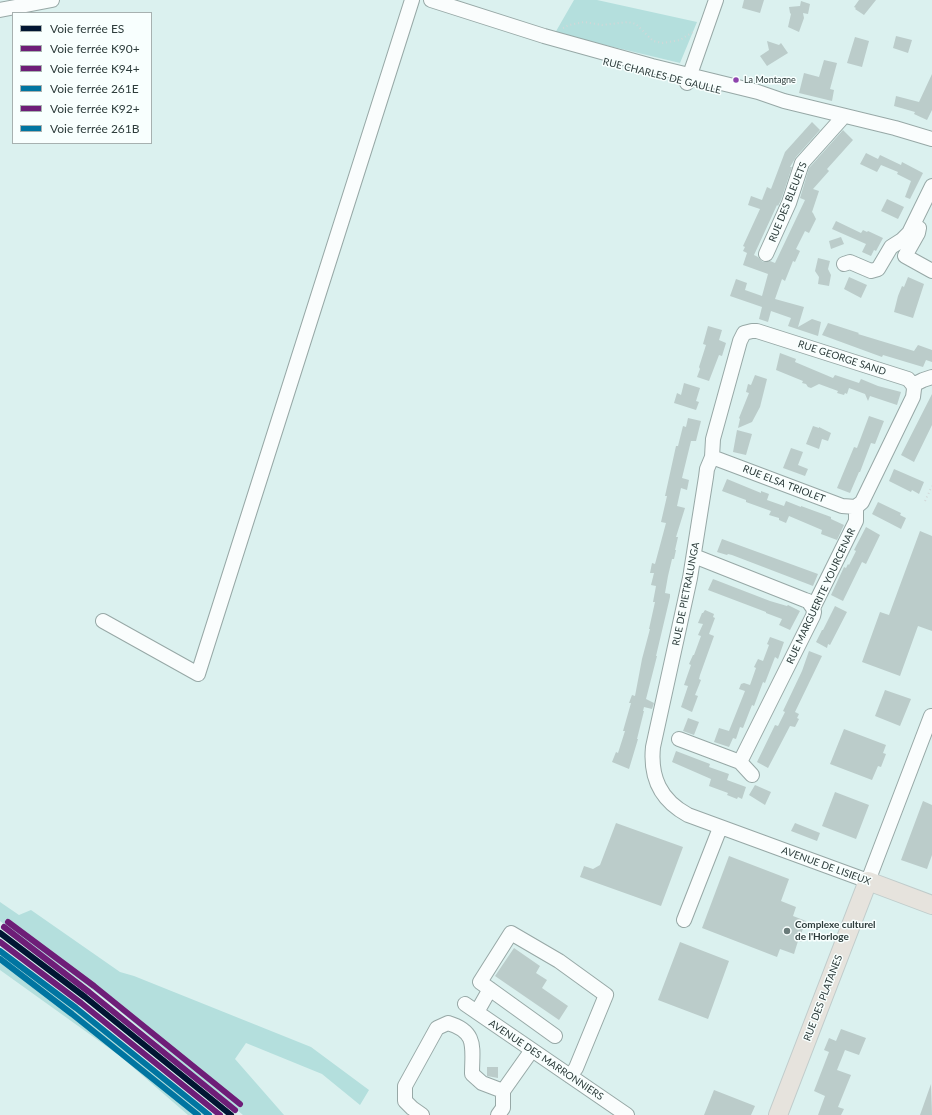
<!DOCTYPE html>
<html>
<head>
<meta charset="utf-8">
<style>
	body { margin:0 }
	#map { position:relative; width:932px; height:1115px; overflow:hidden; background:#dbf1ef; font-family:Lato,sans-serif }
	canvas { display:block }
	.legend { position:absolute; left:12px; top:12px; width:140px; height:132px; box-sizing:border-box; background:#f8fffe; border:1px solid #a7b1b0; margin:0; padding:5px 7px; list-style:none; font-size:12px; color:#2d3c3b }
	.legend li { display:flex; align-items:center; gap:8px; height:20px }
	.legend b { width:20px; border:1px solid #a7b1b0 }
</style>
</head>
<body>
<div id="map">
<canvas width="932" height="1115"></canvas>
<ul class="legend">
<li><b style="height:5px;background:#011633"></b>Voie ferrée ES</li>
<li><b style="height:5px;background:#6e1e78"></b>Voie ferrée K90+</li>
<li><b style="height:5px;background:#6e1e78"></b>Voie ferrée K94+</li>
<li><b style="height:5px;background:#0075a1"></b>Voie ferrée 261E</li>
<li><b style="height:5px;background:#6e1e78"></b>Voie ferrée K92+</li>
<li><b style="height:5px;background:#0075a1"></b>Voie ferrée 261B</li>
</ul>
</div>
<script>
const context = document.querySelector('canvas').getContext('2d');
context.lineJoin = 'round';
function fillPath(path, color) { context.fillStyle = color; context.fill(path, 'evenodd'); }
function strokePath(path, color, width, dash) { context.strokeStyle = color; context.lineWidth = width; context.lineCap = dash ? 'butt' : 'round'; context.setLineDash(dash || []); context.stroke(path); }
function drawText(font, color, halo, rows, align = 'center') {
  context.font = font + ' Lato,sans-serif'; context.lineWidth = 3; context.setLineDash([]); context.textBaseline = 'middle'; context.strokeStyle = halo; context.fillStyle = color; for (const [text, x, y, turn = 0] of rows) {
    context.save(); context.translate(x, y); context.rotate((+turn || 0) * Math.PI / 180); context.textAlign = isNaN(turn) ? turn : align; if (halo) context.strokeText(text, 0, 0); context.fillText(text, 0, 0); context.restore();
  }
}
const green = new Path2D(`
	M574,0H597L697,22L680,63L555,33Z
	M0,902L19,915L31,910L120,972L134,976L311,1047L369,1090L360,1105L322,1074L246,1043L235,1059L284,1115H243L109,1002L0,921Z
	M0,949L132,1050L209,1115H188L120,1056L0,970Z`);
const building = new Path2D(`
	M744,0H764L760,13L742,8Z
	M859,0H876L864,15L855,9L856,8L854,7Z
	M801,1L810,4L808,14L803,13L804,18L799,32L788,27L791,14L790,13L789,7L800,6Z
	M896,36L912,40L908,53L893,48Z
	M855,37L869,41L862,67L847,63Z
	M767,41L779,45L781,43L788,53L767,66L760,56L769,50Z
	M824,60L837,63L830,89L834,90L832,101L799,93L804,73L819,77Z
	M932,74V110L927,120L914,114L915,112L894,106L896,96L919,102Z
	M812,122L820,130L796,157L790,167H792L781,200L778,206L777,205L754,255L758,257L763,262L770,261L775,263L805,200L800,198L809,168L843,130L853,140L827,169L829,171L813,189L819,191L812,212L813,213L816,219L809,233L805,231L796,249L800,251L795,262L793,261L785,281L782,279L775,299L804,307L798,327L812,319L821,322L818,336L788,326L791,318L771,311L768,322L759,319L762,307L730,296L736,279L747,283L745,290L762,296L768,274L743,265L747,253L743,251L745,247L743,246L760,209L748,205L751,196L762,200L767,187L771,189L785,152Z
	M866,153L878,159L880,155L901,165L902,162L923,173L910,199L905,197L911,181L897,174L898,172L881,165L877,172L860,164Z
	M887,199L904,207L898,219L881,211Z
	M836,221L861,233L863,230L867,232L868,231L883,238L876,251L874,250L871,256L862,252L866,244L832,229Z
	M841,237L844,244L831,249L829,241Z
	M818,258L830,261L828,269L831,275L829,286L818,284L819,277L815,271Z
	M849,277L867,285L861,298L844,289Z
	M908,277L924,284L913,318L894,312L898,296L902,286L904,287Z
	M828,323L859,333L858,334L914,351L918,345L932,350V362L926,360L923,367L883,355L882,357L822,335Z
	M708,326L722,330L719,340L726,343L722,356L719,355L709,381L697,377L700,369L699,367L706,345L703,344Z
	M780,353L796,359L795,362L833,378L835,375L859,383L861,379L878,386L901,392L897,405L870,396L868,401L865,394L849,388L847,394L845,393L844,395L837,393L838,391L819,384L811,388L808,387L806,384L802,383L803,381L776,370Z
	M755,375L767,379L760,407L752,422L738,428L740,419L739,418L749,393L746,392L748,384L751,385Z
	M684,383L700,388L696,401L699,402L696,410L674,403L677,393L681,395Z
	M932,394V425L914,462L901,455Z
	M869,416L884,421L875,444L871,443L860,472H859L850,493L837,488L854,447L857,448Z
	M688,418L701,421L696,441H691L682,478L689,480L687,490L681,488L677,506L685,508L676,537H678L675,550H676L674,559H672L668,576L665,593L670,594V597L656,656H657L646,699L654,703L652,709L644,707L643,711H644L637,739H638L629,769L612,762L616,752L618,753L625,731H623L631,703H629L632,695L635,696L642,659L650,629H649L655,602H653L656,586L651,585L654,573H650L652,563L655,564L666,523L661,522L667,496H665L676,446H678L683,426L686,427Z
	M813,426L819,428V427L831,433L828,441L822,439L819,449L806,444Z
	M737,430L752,434L746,455L733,452Z
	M791,448L803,452L798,465L808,469L805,476L783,468Z
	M894,469L924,482L919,494L912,490L911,492L889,481Z
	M727,479L761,493V491L769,494L767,500L784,506L786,501L801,507V506L831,517V519L844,525L837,540L821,534L822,530L789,516L786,523L779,520V518L769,515L771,511L746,502V500L722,491Z
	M878,502L901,513L900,515L906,518L901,529L872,514Z
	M866,527L880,535L866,564L862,562L843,601L831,595L844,567L846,568L848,564L849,565L856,551L854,550Z
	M920,531L932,536V631L918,626L900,676L862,662L880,612L889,615Z
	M722,539L818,574L813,586L732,555L728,554L727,555L717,552Z
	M713,579L770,601L787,606L788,605L800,611L790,630L779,625L782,619L766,613V612L708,590Z
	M835,606L847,612L830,645L828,644L827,648L816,642L822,630H823Z
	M705,610L714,614L713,617L715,618L709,634L714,636L700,675L699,679L701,680L695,695L698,696L692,712L681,707L688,686L684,685L691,665L689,664L693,655H694L701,636L698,635L703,624L698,623L702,613H703Z
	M770,637L784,642L778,659L775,657L765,683L763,682L754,706L752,705L743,728L740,727L736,739L733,738L729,747L714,742L719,728L729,731L745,691L739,689L741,684L744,683L750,685L756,668L754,667L758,659L763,661L769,645L767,644Z
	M809,651L822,656L795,712L799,714L797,718L799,719L795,727L790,726L768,768L757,762L775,725L778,726L785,712L783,711L802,671Z
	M885,690L911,699L900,726L875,716Z
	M688,718L699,722L694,735L683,731Z
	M844,729L886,745L883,753L886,754L881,767L878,766L872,780L830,764Z
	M676,751L710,764L709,767L729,774L727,780L746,787L742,799L738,797L737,799L727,795L728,793L709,786L711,779L672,762Z
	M755,785L771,792L765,805L749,795Z
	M835,792L869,805L856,839L822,826Z
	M923,801L932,805V855L927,869L901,860Z
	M616,823L683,847L661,906L580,877L584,866L593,869L600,865Z
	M795,823L820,833L817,841L791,831Z
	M729,856L789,879L781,901L796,907L793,916L806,921L801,934L804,935L801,942L798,941L794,954L780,949L777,957L702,928Z
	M680,942L729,961L708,1019L658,1000Z
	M514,948L540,966L536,973L547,980L542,988L568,1006L559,1020L495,976Z
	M841,1029L866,1038L859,1055L845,1050L837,1070L851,1075L838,1107L844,1109L841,1115H818L825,1096L814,1091L829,1052L824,1050L829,1038L836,1041Z
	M487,1067H498V1078L487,1076Z
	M931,1084L932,1115H920Z
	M714,1090L755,1106L751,1115H704Z`);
const path = new Path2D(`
	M563,28L569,25L584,22L602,25L628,22L636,24L653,41L663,43L680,40L693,32
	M925,501L932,486`);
const minor = new Path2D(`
	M431,0L544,36L652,66L758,92L784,101L895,128L932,139
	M0,10L52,0
	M687,83L716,0
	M919,228L918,233L905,256L932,271
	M766,254L789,203L802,163L844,116
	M844,264L850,262L871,271L878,269L891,247L902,240L909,233L932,186
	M932,377L923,380L913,385L908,379L757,331H752L744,333L740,341L713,439L712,457L707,469L706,477L690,578L653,747C650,777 660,800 688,815L868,881L931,716L932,717
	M712,457L842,506L856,507
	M694,556L805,600L808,601L813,608
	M103,621L198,674L412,0
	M679,739L740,762L752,775
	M740,762L813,616L814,612L813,608L856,521V507L862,502L913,397L914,389L913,385
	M684,920L720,828
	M465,1004L627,1115
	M477,1012L490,989
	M555,1036L480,982L511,933L559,961L606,995L576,1068L570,1076
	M422,1115L412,1108L405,1101V1086L437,1028L448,1023C478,1032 472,1048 472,1074L482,1083L503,1091
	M498,1115L503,1108V1091L532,1050`);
const major = new Path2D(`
	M778,1115L868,881L932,905`);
const rail1 = new Path2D(`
	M0,933L85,997L231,1115`);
const rail2 = new Path2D(`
	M0,942L81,1003L220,1115`);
const rail3 = new Path2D(`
	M4,927L89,992L235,1110`);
const rail4 = new Path2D(`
	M0,951L76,1008L209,1115`);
const rail5 = new Path2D(`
	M8,922L94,986L240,1104`);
const rail6 = new Path2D(`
	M0,959L72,1014L198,1115`);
const markers = [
	[736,80,3.5,"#8e44ad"],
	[787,931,4,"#6a7b7a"]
];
const busNames = [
	["La Montagne",744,80]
];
const streetNames = [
	["RUE CHARLES DE GAULLE",662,76,14],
	["RUE DES BLEUETS",788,202,-68],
	["RUE GEORGE SAND",842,358,18],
	["RUE ELSA TRIOLET",784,484,21],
	["RUE DE PIETRALUNGA",686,594,-79],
	["RUE MARGUERITE YOURCENAR",821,596,-65],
	["AVENUE DE LISIEUX",826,866,20],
	["RUE DES PLATANES",823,998,-69],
	["AVENUE DES MARRONNIERS",546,1060,34]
];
const poiNames = [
	["Complexe culturel",795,925],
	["de l'Horloge",795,937]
];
fillPath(green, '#b4dfdd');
fillPath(building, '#bbccca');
strokePath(minor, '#97a8a6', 16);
strokePath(major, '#c0cccb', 20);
strokePath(path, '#d2d8d8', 2, [1, 3]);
strokePath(minor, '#fafdfd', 14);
strokePath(major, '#e6e3dd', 18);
strokePath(rail1, '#011633', 6);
strokePath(rail2, '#6e1e78', 6);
strokePath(rail3, '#6e1e78', 6);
strokePath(rail4, '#0075a1', 6);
strokePath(rail5, '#6e1e78', 6);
strokePath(rail6, '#0075a1', 6);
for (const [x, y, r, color] of markers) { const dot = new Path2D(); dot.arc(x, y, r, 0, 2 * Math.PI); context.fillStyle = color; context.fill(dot); strokePath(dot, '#f8fffe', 1.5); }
drawText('9px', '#2d3c3b', '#f8fffe', busNames, 'left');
drawText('10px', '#2d3c3b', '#f8fffe', streetNames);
drawText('bold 10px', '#2d3c3b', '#f8fffe', poiNames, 'left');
</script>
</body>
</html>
